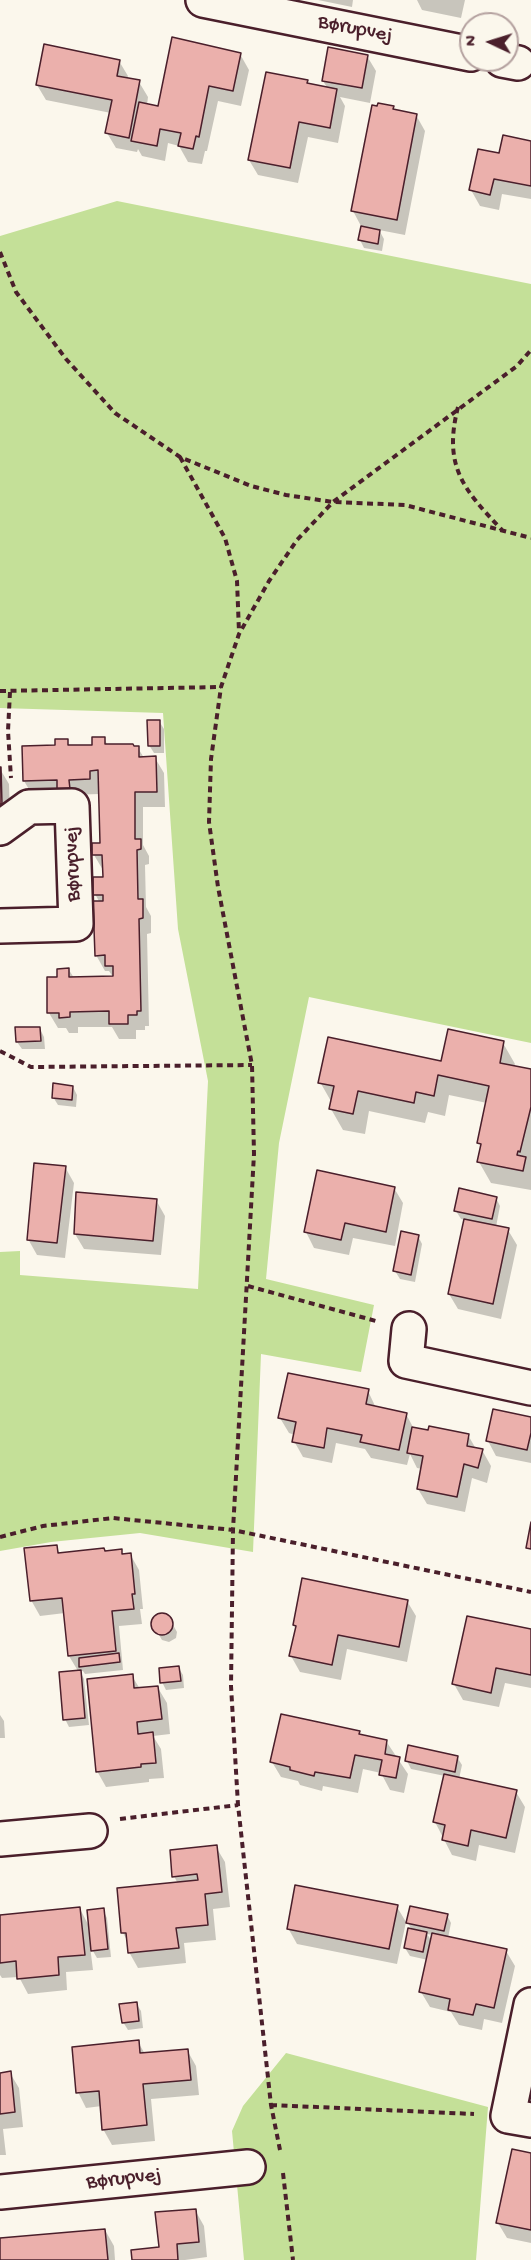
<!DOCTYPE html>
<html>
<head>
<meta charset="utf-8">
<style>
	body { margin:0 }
	#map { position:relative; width:531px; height:2260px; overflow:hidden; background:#fbf7ec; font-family:"Gochi Hand",sans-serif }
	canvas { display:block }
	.north { position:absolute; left:459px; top:12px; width:60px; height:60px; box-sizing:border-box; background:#fbf7ec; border:2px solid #b4a19f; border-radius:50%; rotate:274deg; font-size:16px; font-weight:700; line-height:24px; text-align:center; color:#4a1f2b }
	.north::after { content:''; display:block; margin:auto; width:21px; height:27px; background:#4a1f2b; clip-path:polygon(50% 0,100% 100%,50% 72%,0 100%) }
</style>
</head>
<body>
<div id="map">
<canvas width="531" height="2260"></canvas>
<div class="north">N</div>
</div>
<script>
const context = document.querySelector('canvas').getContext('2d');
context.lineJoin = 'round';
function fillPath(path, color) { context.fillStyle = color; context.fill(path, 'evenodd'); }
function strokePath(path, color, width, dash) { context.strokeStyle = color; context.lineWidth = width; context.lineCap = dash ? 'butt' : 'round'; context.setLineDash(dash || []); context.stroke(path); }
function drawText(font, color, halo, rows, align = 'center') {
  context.font = font + ' "Gochi Hand",sans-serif'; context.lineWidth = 4.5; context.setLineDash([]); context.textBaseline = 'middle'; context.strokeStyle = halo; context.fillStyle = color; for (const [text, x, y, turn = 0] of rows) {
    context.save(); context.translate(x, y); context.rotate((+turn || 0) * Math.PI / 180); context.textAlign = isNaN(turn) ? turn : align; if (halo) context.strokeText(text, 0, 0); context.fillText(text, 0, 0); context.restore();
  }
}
const green = new Path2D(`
	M117,201L531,284V1043L309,997L279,1143L266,1279L374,1305L361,1372L261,1354L253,1552L140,1533L51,1542L0,1551V1252L20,1251V1275L198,1289L208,1081L178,929L163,713L0,708V236Z
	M286,2053L488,2107L476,2260H244L232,2131L243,2106Z`);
const shadow = new Path2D(`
	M318,0H353L352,7Z
	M417,0H465L461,18L422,10Z
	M240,54L249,70L241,106L218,101L207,151H205L202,164L188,162L179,146L168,143L165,161L142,156L138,149L137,152L116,148L107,133L111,113L46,100L37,85L119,61L128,76L127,79L139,82L148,97L147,105L159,107Z
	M367,56L376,71L370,103L340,97L345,106L338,143L308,137L298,183L258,175L249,160L307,82L309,85L328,89L323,81Z
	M393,107L395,111L416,115L425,131L405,235L379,230L384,239L382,251L364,248L360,240L361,226L353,211Z
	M531,143V199L502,194L499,210L480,206L471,190Z
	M159,721L164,729V753H154L149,745Z
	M104,738L108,746L138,748L144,758H155L164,773L165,807H143V845L149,856V864L145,865L146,907L151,916V933L147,934L149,1026H145V1030H136V1039H119L112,1027H78V1033H69L66,1028H58L49,1013L59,979L69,970L74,978L113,977L109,971H105L96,955L100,903L95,894L104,879L103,870L94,855L101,844L100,794L33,796L24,781L57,747L67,741L70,747L94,746Z
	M0,769L9,784L10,819L0,827Z
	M40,1029L44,1037L45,1049H22L17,1042Z
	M503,1043L515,1064L514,1067L531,1071V1190L491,1183L479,1162L482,1148L479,1142L487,1103L449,1095L445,1116L428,1112L425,1123L369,1111L365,1134L343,1130L331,1109L332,1103L320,1082L442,1063Z
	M73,1087L77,1095L76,1107L58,1105L53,1097Z
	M65,1167L74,1183L65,1258L37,1255L28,1239Z
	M394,1188L403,1203L395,1246L353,1238L349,1255L314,1248L306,1232Z
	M496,1198L500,1206L496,1227L508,1230L517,1245L501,1319L458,1309L449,1294L465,1220L461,1219L456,1211Z
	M156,1200L165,1216L161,1255L84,1249L75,1234Z
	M418,1236L422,1244L415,1282L400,1279L395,1271Z
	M368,1391L376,1408L406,1414L414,1429L468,1435L476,1449L482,1450L491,1466L487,1483L472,1478L465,1512L427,1504L418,1489L422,1469L417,1468L410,1454L407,1465L371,1458L365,1449L336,1443L332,1463L303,1457L294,1441L295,1435L289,1433L280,1418Z
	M531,1418V1463L496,1456L488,1441Z
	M56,1546L60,1554L121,1551L123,1555L130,1554L139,1570L143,1609H140L142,1624L119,1626L123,1670L85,1674L83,1671H80L84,1679L89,1725L69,1727L65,1719L78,1671L69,1656L65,1613L40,1616L31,1600Z
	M407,1601L416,1616L407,1662L347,1649L341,1680L300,1672L291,1656L297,1629L294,1625Z
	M160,1614L168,1616L177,1632L176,1638L169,1642L162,1640L153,1625L155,1617Z
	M531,1631V1688L505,1683L499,1707L463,1700L454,1684Z
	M178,1667L183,1675L184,1688L166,1690L162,1682Z
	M132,1676L140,1689L158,1688L167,1703L170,1734L153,1736L161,1749L164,1778L149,1779V1782L106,1787L97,1771Z
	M0,1715L4,1721L5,1738H0Z
	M359,1732L361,1736L386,1741L408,1774L404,1793L390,1790L381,1773L363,1769L358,1793L323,1786L322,1791L300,1785L298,1781L281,1777L272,1762Z
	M457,1757L462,1765L459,1779L516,1792L525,1807L515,1853L479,1845L476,1861L452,1855L435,1822L445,1776L411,1769L407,1761Z
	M216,1847L225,1862L230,1907L213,1909L216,1940L184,1943L186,1963L138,1968L129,1952L128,1942L123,1933L178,1884L174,1876Z
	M397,1907L406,1922L397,1964L297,1944L288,1928Z
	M80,1909L90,1928L103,1910L107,1918L111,1957L97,1958L90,1946L93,1970L66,1972L67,1990L28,1994L19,1977L2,1978L0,1975V1916Z
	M447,1915L451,1923L448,1938L506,1951L515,1966L502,2023L484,2019L482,2030L459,2025L451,2012L430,2007L421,1992L428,1960L410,1956L405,1948L412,1930L408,1923ZM427,1934L433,1935L432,1942L429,1937Z
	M136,2003L141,2011L143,2028L128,2030L123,2022Z
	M138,2042L145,2054L187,2050L196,2066L199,2095L151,2099L155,2141L112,2145L103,2129L102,2106L86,2108L78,2092Z
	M10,2073L19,2088L23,2127L3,2129L6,2155H0V2074Z
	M531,2155V2243L507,2238L498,2223Z
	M195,2210L204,2226L207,2257L185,2260H133L160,2249Z
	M105,2230L114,2246L115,2260H0V2240Z`);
const building = new Path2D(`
	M172,37L241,53L233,91L209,86L199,137L196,136L193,149L178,146L181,133L160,129L157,146L131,141L139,102L158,106Z
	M44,44L120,60L117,76L140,80L129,138L105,133L112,100L36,85Z
	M328,47L368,55L362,88L322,81Z
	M266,72L308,80L307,83L337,89L330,128L299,122L290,168L248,160Z
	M378,103L394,106L393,109L417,114L397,220L351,211L372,105L377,106Z
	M503,135L531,141V186L494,179L490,195L469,190L478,149L499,153Z
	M361,226L380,230L378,244L358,240Z
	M147,720H160V746H148Z
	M92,737H105V744H133L134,746H139V757L156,756L157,792H135V839H141V849L137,850L138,899H143V918L139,919L141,1011H137V1015H128V1024H109V1011L70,1012V1017L59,1018V1013H47V977H57V969L69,968V977L113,976V966H105V955L95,956L93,901H103V895H93V877H103L102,855H92V843H100L98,770L90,771V779L69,780L70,789H57V780L23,781L22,746L55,745V739H68V745H92Z
	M0,767H1L2,804H0Z
	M15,1027H40L41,1041L16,1042Z
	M448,1029L504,1041L500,1063L531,1069V1107L520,1152L518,1151L517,1155L526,1157L523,1171L477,1162L481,1144L477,1143L489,1086L438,1075L434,1096L416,1092L414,1103L358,1091L353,1114L329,1109L334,1086L318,1083L328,1037L441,1061Z
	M53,1083L73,1086L72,1100L52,1098Z
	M34,1163L66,1166L57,1243L27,1240Z
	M317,1170L395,1187L386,1232L345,1223L341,1240L304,1232Z
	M459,1188L497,1197L492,1219L454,1211Z
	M76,1192L157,1199L153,1241L74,1234Z
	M464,1219L509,1228L493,1304L448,1294Z
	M401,1231L419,1235L411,1275L393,1271Z
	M288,1373L369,1389L366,1404L407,1413L399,1450L360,1442L362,1435L327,1428L324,1448L292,1442L296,1422L278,1418Z
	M493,1409L531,1417V1433L527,1450L486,1441Z
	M429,1426L469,1434L467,1446L483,1449L478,1468L464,1464L457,1497L417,1489L423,1456L407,1453L412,1427L428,1430Z
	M531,1522V1549L526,1548Z
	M57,1545L58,1553L104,1548L105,1551L122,1549V1554L131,1553L135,1594H132L134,1609L112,1611L116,1651L68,1656L62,1598L30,1601L24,1548Z
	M302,1578L408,1600L399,1647L338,1635L332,1665L289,1656L296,1626L293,1625Z
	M151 1624a11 11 0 1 1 22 0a11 11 0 1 1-22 0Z
	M467,1616L531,1629V1675L496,1668L491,1693L452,1684Z
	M119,1653L120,1662L79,1667V1658Z
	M179,1666L181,1681L160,1683L159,1668Z
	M81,1670L85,1718L63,1720L59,1672Z
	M133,1674L134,1688L158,1686L162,1719L137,1722L138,1734L153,1732L156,1763L141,1764V1767L96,1772L87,1679Z
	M281,1714L360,1731L359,1734L387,1740L385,1754L400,1757L396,1778L379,1775L382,1760L355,1755L350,1778L315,1772L314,1776L290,1770V1767L270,1762Z
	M408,1745L458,1756L455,1772L405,1761Z
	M444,1774L517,1790L506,1838L471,1830L468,1846L442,1840L445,1825L433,1822Z
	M217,1845L222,1892L205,1894L208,1925L176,1928L179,1948L128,1953L126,1933H121L117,1888L198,1880L197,1874L172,1877L170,1850Z
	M295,1885L398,1905L389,1949L287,1929Z
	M410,1906L448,1914L444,1931L406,1923Z
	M80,1907L85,1955L58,1957L59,1975L17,1979L16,1961L0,1963V1915Z
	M104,1908L108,1949L91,1951L87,1910Z
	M408,1928L427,1932L423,1952L404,1948Z
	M432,1933L507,1949L494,2008L476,2004L473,2015L448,2010L450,1999L419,1992Z
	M137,2002L139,2021L122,2023L119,2004Z
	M139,2040L140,2053L188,2049L191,2080L143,2084L147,2125L102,2130L99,2091L76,2093L72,2047Z
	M11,2071L15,2112L0,2114V2073Z
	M512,2149L531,2153V2230L496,2223Z
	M196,2209L199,2242L177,2244L178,2260H132L131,2250L159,2247L155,2212Z
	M105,2229L108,2260H0V2238Z`);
const path = new Path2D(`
	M0,252L16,292L66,359L115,413L180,457L251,486L286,495L333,502L405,505L531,538
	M458,407C443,466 463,489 502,530
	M180,457L225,538L237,581L239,632
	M0,691L221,687
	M10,692L8,731L11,778
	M0,1051L31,1067L252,1065
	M248,1286L376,1321
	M0,1537L43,1526L113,1518L233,1530L531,1592
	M120,1819L238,1805
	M271,2105L474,2114
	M280,2150L271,2105L238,1805L231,1686L233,1530L254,1154L252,1065L218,887L209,822L211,759L221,687L239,634L269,581L297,540L333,502L517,366L531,350
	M283,2173L293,2260`);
const minor = new Path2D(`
	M203,0L471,54
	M502,60L518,63
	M0,828L29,807L72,806L76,924L0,926
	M409,1329L406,1361L531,1388
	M0,1839L90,1831
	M531,2005L508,2116L531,2120
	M0,2192L248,2167`);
const streetNames = [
	["Børupvej",355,30,11],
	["Børupvej",74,864,-92],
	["Børupvej",124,2180,-6]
];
fillPath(green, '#c4e098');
fillPath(shadow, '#0003');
fillPath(building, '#ebb0ac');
strokePath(building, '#4a1f2b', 1.5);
strokePath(minor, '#4a1f2b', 38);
strokePath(path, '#4a1f2b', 4, [6, 4.5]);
strokePath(minor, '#fbf7ec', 33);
drawText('21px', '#4a1f2b', '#fbf7ec', streetNames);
</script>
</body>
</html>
